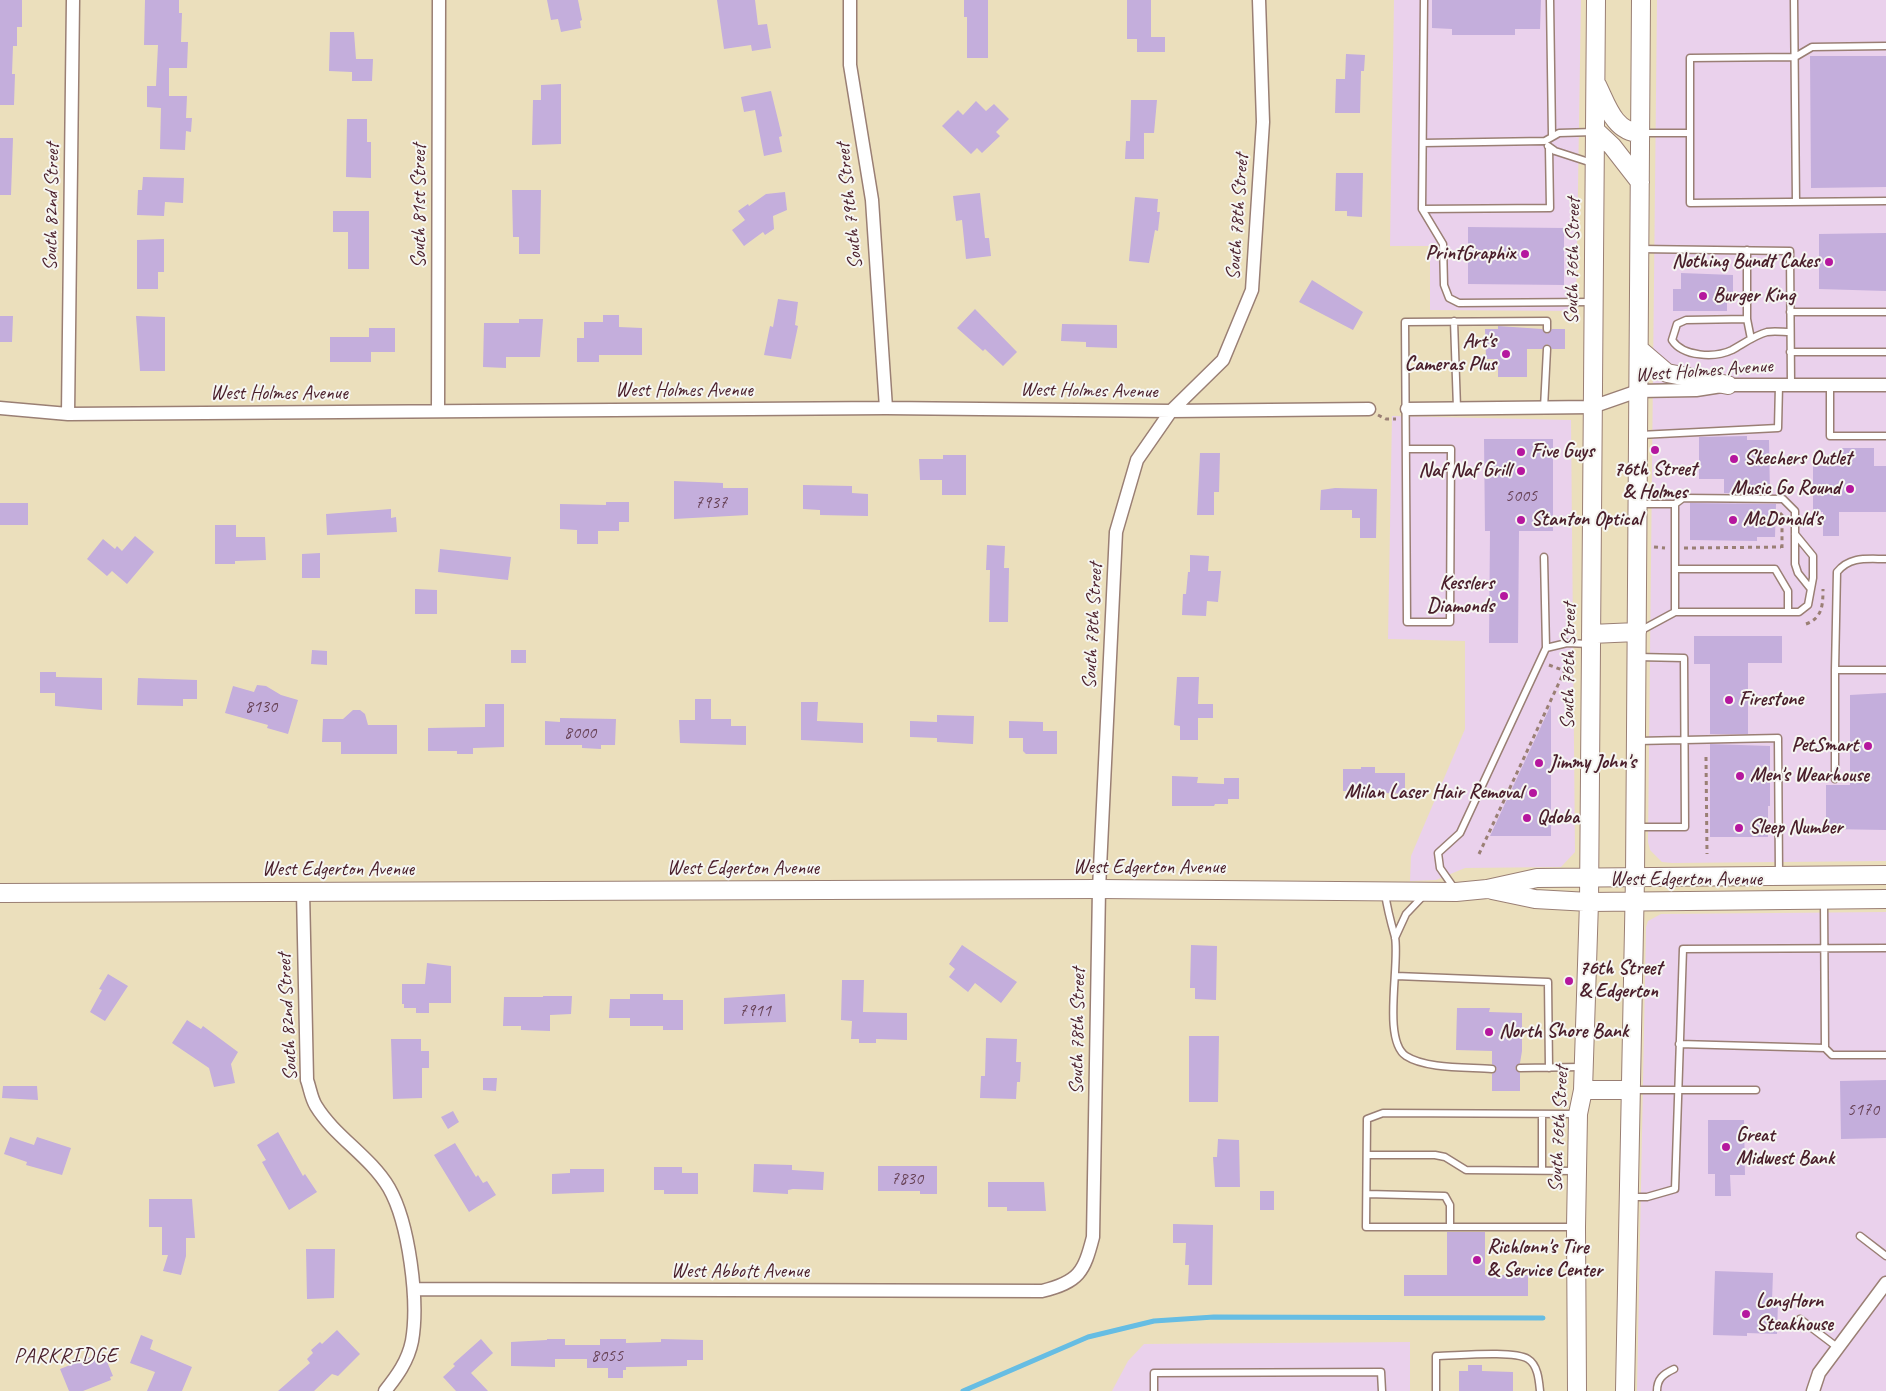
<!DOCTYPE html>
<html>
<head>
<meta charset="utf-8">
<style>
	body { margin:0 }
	canvas { display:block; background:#ebdfbc }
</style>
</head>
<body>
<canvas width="1886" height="1391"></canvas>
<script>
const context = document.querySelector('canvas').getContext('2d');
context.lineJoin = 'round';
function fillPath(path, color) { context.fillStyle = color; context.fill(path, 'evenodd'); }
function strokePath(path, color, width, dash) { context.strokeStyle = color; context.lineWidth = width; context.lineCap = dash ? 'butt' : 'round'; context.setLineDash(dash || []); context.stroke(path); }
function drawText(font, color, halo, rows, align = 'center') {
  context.font = font + ' Caveat,sans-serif'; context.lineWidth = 4; context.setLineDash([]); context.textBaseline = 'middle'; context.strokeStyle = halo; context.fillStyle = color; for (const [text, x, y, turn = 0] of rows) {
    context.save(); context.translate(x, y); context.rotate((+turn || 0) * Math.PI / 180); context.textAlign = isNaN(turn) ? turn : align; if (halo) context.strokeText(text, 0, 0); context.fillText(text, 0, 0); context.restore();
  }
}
const built = new Path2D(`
	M1394,0H1581L1576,311L1430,310V246H1390Z
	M1657,0H1886V861L1672,863L1662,862L1650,850L1648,842Z
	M1392,416L1571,420L1575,852L1561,867L1465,868L1436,880L1410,881L1411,856L1465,729V641L1388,639Z
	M1886,912V1391H1637L1646,927L1648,921L1661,914Z
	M1410,1342V1391H1112L1128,1361L1144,1344Z`);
const stream = new Path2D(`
	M963,1391L1088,1337L1154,1321L1214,1317L1543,1318`);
const building = new Path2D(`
	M0,0H22V27H17V46H13L12,74H15L14,105H0Z
	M145,0H179V13H182L181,42H188L187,68H169V96H187L186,118H192L191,132L186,131L185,150L160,149L161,108L147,107V86H156L158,45H144Z
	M547,0H578L582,20L580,21L581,28L561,32L558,19L551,20Z
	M717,0H755L758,25L767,24L771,48L752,51L751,45L724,49Z
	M964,0H988V58H967V17H964Z
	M1127,0H1151V37H1165V52H1137V39H1127Z
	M1432,0H1541L1540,29H1515V35H1452V29L1432,28Z
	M330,32H354L356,59H373L372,81H352V72L329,71Z
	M1346,54L1365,55L1364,71H1361L1360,113H1335L1336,79H1345Z
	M1810,56H1886V187L1811,188Z
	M561,84V144L532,145L533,100H541V85Z
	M771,91L782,136L779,137L782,152L764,156L755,110L744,112L741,97Z
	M1131,100H1157L1154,133H1144V159H1125L1126,141H1130Z
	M976,101L986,111L994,104L1009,119L996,132L1000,136L982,153L977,148L971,154L942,126L958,110L963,115Z
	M347,119H367V142H371V178L346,177Z
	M0,138H13L11,195H0Z
	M1336,173H1363L1362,217L1347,216V211H1335Z
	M143,177L184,178L183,203L165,202L164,216L137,215L138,190H142Z
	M512,190H541L540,254H519V237H513Z
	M785,192L787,210L773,216L774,229L765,235L763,232L744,246L732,230L745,220L738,211L748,204L749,206L766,194Z
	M980,193L985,238H989L991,256L966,259L962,220L956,221L953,196Z
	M1135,197L1158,199L1157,212H1160L1158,231L1155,230L1149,263L1129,261Z
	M333,211H369V269H348V232H333Z
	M1468,227L1564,228V285L1468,284Z
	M1886,233V291L1819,289V234Z
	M164,239V272H158V289H137V240Z
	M1681,273L1733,275V303H1727V311H1673V289H1681Z
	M1312,280L1363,312L1353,330L1299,302Z
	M778,299L798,302L795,325L798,326L791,359L764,355L770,326L773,327Z
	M975,309L1017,352L1003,366L985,349L983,351L957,328Z
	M603,315H619V327L642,328V355H599V362H577V338H584V322H603Z
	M0,316H13L12,342H0Z
	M136,316L165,317V371H140Z
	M519,319H543L540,357H506V368L483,367L484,323H519Z
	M1062,324L1117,325V348L1086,347V342L1061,341Z
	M1498,326L1542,329L1547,334L1552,329H1565V349H1552L1547,344L1542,349H1527V377H1498V359H1486L1485,329H1498Z
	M369,328H395V352H371V362H330V337H369Z
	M1747,436V440H1769L1770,494L1724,493V479H1699V437Z
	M1484,439H1553V531H1519L1518,643H1489L1490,531H1485Z
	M1840,448H1874V466H1886V512H1839V536H1823V512H1813V466H1840Z
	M1200,453H1220L1219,492H1214V515H1197Z
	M943,455H966V495H942V480H920L919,459H943Z
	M674,481L723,483V488H748V515L674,519Z
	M803,485L852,486V493L868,494V516L820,515V510L803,509Z
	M1335,488L1377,489L1376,538H1360V518H1352V510H1320L1321,490Z
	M606,502H629V522H619V531H598V544H577V530L560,529V504L606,505Z
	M0,503H28V525H0Z
	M1690,503L1776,504L1775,537H1757V541L1690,540Z
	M391,509V518L396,517L397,532L327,535L326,514Z
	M215,525H236V537H265L266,560L235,561V564H215Z
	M135,536L154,552L127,584L112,571L107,576L87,559L103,539L115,549L117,546L122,551Z
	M987,545L1005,546L1004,568H1009L1008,622H989L990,570H986Z
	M440,549L511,557L508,580L438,572Z
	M320,553V578H302V554Z
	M1190,555L1209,556L1208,571H1221L1218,602L1207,601L1206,616L1182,615L1183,594H1186L1188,572H1190Z
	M415,589L437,590V614H415Z
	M1694,636H1782V663H1748V734H1710V664H1694Z
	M312,650L327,651V665L311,664Z
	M511,650H526V663H511Z
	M40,672H56V677L102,678V710L55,706V693H40Z
	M1177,677H1199L1198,704H1213V718H1198V740H1180V726L1174,725Z
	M138,678L197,680V699H183V706L137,705Z
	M257,685L266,686L281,695L298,700L288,734L267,728L268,725L225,713L233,686L254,692Z
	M1886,693V830L1826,829V785H1850V695Z
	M695,699H711V719H731V726H746V745L680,743L679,720H695Z
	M801,702H818L817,721L863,723V743L801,740Z
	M485,704H504V747L473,748V754H457V751H428V728L485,727Z
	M1551,705V836H1490Z
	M353,710H360L365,714L368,725H397V754H341V742H322L323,719H343Z
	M937,715L974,716L973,744L937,742V738L910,737V721L937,722Z
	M560,718L616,719L615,745H601V749L582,748V745H545V721L560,722Z
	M1009,721L1043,722V731H1057V754H1026L1023,751V738H1009Z
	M1710,744L1770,746V806H1768V837H1710Z
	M1361,767H1375V773H1405V794L1343,791V769H1361Z
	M1172,776L1198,777L1197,783L1224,784V778H1239V799H1228V804H1215L1214,806H1172Z
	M962,945L1017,982L1001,1003L975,983L968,992L949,977L955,969L949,964Z
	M1191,945L1217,946L1216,1000L1195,999V988H1190Z
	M427,963L451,966V1003H429V1013H416V1008H404V1004H402V984H425Z
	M108,974L128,986L105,1021L90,1012L102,990L99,989Z
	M842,980H864L863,1012L907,1013V1040L876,1039V1043H859V1039H851L852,1021L841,1020Z
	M630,994H663V1000H683V1030H663V1026H630V1018H609L610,999H630Z
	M785,994L786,1022L724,1024V998Z
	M543,996H572L571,1014L550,1015V1031L521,1030V1026H503L504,997H543Z
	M1457,1008H1490L1489,1012L1522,1013V1051L1520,1063L1515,1068L1520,1073V1091H1492V1074L1497,1069L1492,1064V1051L1456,1050Z
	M187,1020L201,1029L203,1026L238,1052L231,1064L235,1083L214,1087L209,1068L172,1043Z
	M1189,1036H1219L1218,1102H1189Z
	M986,1038L1017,1039L1016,1062H1021L1020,1082H1017L1016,1099L980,1098L981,1076H985Z
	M391,1039H421V1051H429V1068H422V1098L393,1099Z
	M483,1078H497L496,1091L483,1090Z
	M1886,1080V1138L1841,1139L1840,1081Z
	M3,1086H37L38,1100L2,1098Z
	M453,1111L459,1122L448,1129L441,1117Z
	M1708,1120H1744L1745,1175H1730L1731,1196H1715V1174H1708Z
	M278,1132L303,1176L305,1174L317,1192L289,1210L262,1162L266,1160L257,1145Z
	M10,1137L34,1145L37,1137L71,1148L62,1175L26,1165L27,1162L4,1154Z
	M1218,1139L1239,1140L1240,1187H1215L1213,1157H1217Z
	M455,1143L476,1177L478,1175L483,1183L487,1181L496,1195L469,1212L434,1155Z
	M754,1164L792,1165V1170L824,1172L823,1190L793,1189L788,1190V1194L753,1192Z
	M878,1166H937V1194H920V1191H878Z
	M654,1167H682V1173H698V1194H664V1190H654Z
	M570,1169H604V1192L552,1194V1174L570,1173Z
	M988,1182H1044L1046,1211H1007V1207H988Z
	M1260,1191H1274V1210H1260Z
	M149,1199H192L195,1238H186V1256L181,1275L163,1271L168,1255H162V1227H149Z
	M1173,1224L1213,1225L1212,1285H1188L1189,1265H1185L1186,1243H1173Z
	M1447,1232H1485V1275H1528V1296H1404V1275H1447Z
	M306,1249H335L334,1298L307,1299Z
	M1715,1271L1773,1273L1772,1301H1778L1777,1334L1747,1333V1336L1713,1335Z
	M337,1330L360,1354L338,1376L332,1374L314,1391H278L310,1363L307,1359L313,1353L311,1350L320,1342L322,1344Z
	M141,1335L153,1340L150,1349L192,1367L182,1391H147L155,1372L130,1363Z
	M481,1339L493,1353L471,1373L488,1391H456L443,1377L455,1366L453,1364Z
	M547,1339H565V1345H600V1339H626V1343L661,1342V1339L703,1340V1360H687V1366L626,1367V1370H623V1378H608V1368H587V1359H555V1367L511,1366V1342L547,1340Z
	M103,1352L113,1376L110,1377L111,1380L83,1391H69L60,1369Z
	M1468,1365H1482V1371L1513,1372V1391H1459V1371H1468Z`);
const path = new Path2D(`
	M1378,415L1386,419H1396
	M1780,513L1782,515V548
	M1654,547L1665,548
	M1684,548L1781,547
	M1806,624C1822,618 1823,606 1823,589
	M1549,665L1573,674
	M1706,757L1707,854
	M1479,854L1564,672`);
const lane = new Path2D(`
	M1424,0L1422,209L1443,244L1444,285L1449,298L1459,303L1592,302
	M1550,0L1552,135
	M1794,0L1796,202
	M1642,133H1690V203L1886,201
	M1690,133V58L1795,57L1812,47L1886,46
	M1423,143L1545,141L1559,133L1594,132
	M1548,146L1555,151L1592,163
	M1422,209L1550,208L1549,147
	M1640,249L1790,251L1791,385
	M1747,250V319L1751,339
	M1790,312H1886
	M1747,319L1686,320L1677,324L1672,340C1683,357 1715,358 1732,350C1743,344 1755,335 1767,332C1774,331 1783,332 1790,332
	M1454,321L1457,408
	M1790,352H1886
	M1830,385V436H1886
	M1544,408L1547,349
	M1640,435L1778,428L1779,385
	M1407,449H1451L1450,622H1407L1405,322L1547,321V329
	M1639,504H1675V569
	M1675,504L1683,498L1783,499L1795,511V564L1798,573L1810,588
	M1544,557L1546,648
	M1886,559C1867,559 1850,556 1837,572L1835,670H1886
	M1788,612H1799L1808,605L1813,578V556L1795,534
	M1638,632L1675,612H1788V591L1775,569H1675V612
	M1835,670V779
	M1637,741L1778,738L1779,875
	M1636,827H1685L1684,658L1637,657
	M1454,888L1440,868L1438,853L1460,833L1546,648L1567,643L1589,644
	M1385,893C1387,908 1391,923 1395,937C1400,965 1382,1040 1406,1056C1426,1069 1468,1067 1492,1069
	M1824,901L1825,1048L1832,1055H1886
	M1395,938L1406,914L1425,894
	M1396,976L1548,982L1549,1068
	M1679,1044L1825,1048
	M1520,1068L1581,1067
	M1632,1090H1756
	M1542,1114V1170
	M1367,1155H1435L1445,1157L1466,1170L1577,1171
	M1367,1194L1445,1196L1450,1205V1227
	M1629,1197H1647L1675,1189L1683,949L1886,948
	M1575,1227H1366L1367,1119L1383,1113L1577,1114
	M1860,1236L1886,1256
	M1800,1319L1837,1347
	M1154,1391V1373L1381,1372L1382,1391
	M1436,1391V1356C1455,1356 1513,1350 1528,1359C1538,1365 1539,1381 1540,1391
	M1657,1391C1657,1379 1663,1374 1674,1369`);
const street = new Path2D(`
	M850,0V65L872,200L886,408
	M0,408L68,414L886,408L1171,411L1369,409
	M1407,409L1592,407L1638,391L1696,390L1728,385H1886
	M438,411L439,0
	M68,414L73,0
	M303,891L307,1080C310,1088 311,1098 316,1106C335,1137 370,1156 389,1188C409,1223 419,1301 412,1341C408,1361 397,1376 385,1391
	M414,1289L1042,1291C1079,1282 1084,1272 1093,1237L1099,889L1116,532L1137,460L1171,411L1223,360L1252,290L1263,122L1259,0
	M1813,1391L1819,1373L1886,1283`);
const secondary = new Path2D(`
	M1597,85C1607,105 1614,132 1640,133
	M1596,131L1612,146L1640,182
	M1639,349L1667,373L1728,385
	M1591,634L1637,632
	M1492,890L1535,899L1589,902L1886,899
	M0,893L1099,889L1456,892L1487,889L1537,878L1886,875
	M1583,1090H1630
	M1577,1391L1576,1227L1578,1114L1583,1090L1589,902L1596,0
	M1625,1391L1635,877L1641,0`);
const markers = [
	[1525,254,5,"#b5179e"],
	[1829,262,5,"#b5179e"],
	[1703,296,5,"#b5179e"],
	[1506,354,5,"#b5179e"],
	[1655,450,5,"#b5179e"],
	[1521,452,5,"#b5179e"],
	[1734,459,5,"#b5179e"],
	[1521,471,5,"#b5179e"],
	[1850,489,5,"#b5179e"],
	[1521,520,5,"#b5179e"],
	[1733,520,5,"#b5179e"],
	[1504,596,5,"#b5179e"],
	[1729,700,5,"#b5179e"],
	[1868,746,5,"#b5179e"],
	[1539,763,5,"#b5179e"],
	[1740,776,5,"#b5179e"],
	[1533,793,5,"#b5179e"],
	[1527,818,5,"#b5179e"],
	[1739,828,5,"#b5179e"],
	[1569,981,5,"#b5179e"],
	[1489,1032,5,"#b5179e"],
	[1726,1147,5,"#b5179e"],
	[1477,1260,5,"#b5179e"],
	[1746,1314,5,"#b5179e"]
];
const numberNames = [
	["5005",1521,496],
	["7937",711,503],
	["8130",261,707],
	["8000",580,733],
	["7911",755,1011],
	["5170",1863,1110],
	["7830",907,1179],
	["8055",607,1356]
];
const streetNames = [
	["South 81st Street",420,206,-90],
	["South 79th Street",850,206,-96],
	["South 82nd Street",52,207,-89],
	["South 78th Street",1238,217,-86],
	["South 76th Street",1573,261,-89],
	["West Holmes Avenue",1704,371,-4],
	["West Holmes Avenue",684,391],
	["West Holmes Avenue",1089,391,1],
	["West Holmes Avenue",279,394],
	["South 78th Street",1093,626,-87],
	["South 76th Street",1569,666,-89],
	["West Edgerton Avenue",1149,868],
	["West Edgerton Avenue",743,869],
	["West Edgerton Avenue",338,870],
	["West Edgerton Avenue",1686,880],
	["South 82nd Street",288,1017,-93],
	["South 78th Street",1078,1031,-89],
	["South 76th Street",1559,1129,-87],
	["West Abbott Avenue",740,1272]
];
const poiNames = [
	["PrintGraphix",1515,254,"right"],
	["Nothing Bundt Cakes",1819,262,"right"],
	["Burger King",1713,296],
	["Art's",1496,342,"right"],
	["Cameras Plus",1496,365,"right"],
	["Five Guys",1531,452],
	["Skechers Outlet",1744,459],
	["76th Street",1655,470,"center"],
	["& Holmes",1655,493,"center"],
	["Naf Naf Grill",1511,471,"right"],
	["Music Go Round",1840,489,"right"],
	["Stanton Optical",1531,520],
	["McDonald's",1743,520],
	["Kesslers",1494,584,"right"],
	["Diamonds",1494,607,"right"],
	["Firestone",1739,700],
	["PetSmart",1858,746,"right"],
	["Jimmy John's",1549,763],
	["Men's Wearhouse",1750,776],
	["Milan Laser Hair Removal",1523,793,"right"],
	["Qdoba",1537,818],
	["Sleep Number",1749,828],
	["76th Street",1579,969],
	["& Edgerton",1579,992],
	["North Shore Bank",1499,1032],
	["Great",1736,1136],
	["Midwest Bank",1736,1159],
	["Richlonn's Tire",1487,1248],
	["& Service Center",1487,1271],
	["LongHorn",1756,1302],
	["Steakhouse",1756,1325]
];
const neighbourhoodNames = [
	["PARKRIDGE",66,1356]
];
fillPath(built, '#ead1ec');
strokePath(stream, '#66bde3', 5);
fillPath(building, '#c4aedc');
strokePath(lane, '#9a7f74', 9);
strokePath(street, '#9a7f74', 15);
strokePath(secondary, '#9a7f74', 20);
strokePath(path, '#9a7f74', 3, [4, 4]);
strokePath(lane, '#fff', 6);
strokePath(street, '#fff', 12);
strokePath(secondary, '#fff', 18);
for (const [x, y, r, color] of markers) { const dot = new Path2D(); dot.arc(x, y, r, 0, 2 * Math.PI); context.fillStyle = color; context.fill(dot); strokePath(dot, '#f6f6f2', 2); }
drawText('18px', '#684357', null, numberNames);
drawText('20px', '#4a1f2b', '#f6f6f2', streetNames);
drawText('bold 20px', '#4a1f2b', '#f6f6f2', poiNames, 'left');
context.letterSpacing = '1px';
drawText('21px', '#4a1f2b', '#f6f6f2', neighbourhoodNames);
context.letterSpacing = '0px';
</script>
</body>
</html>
